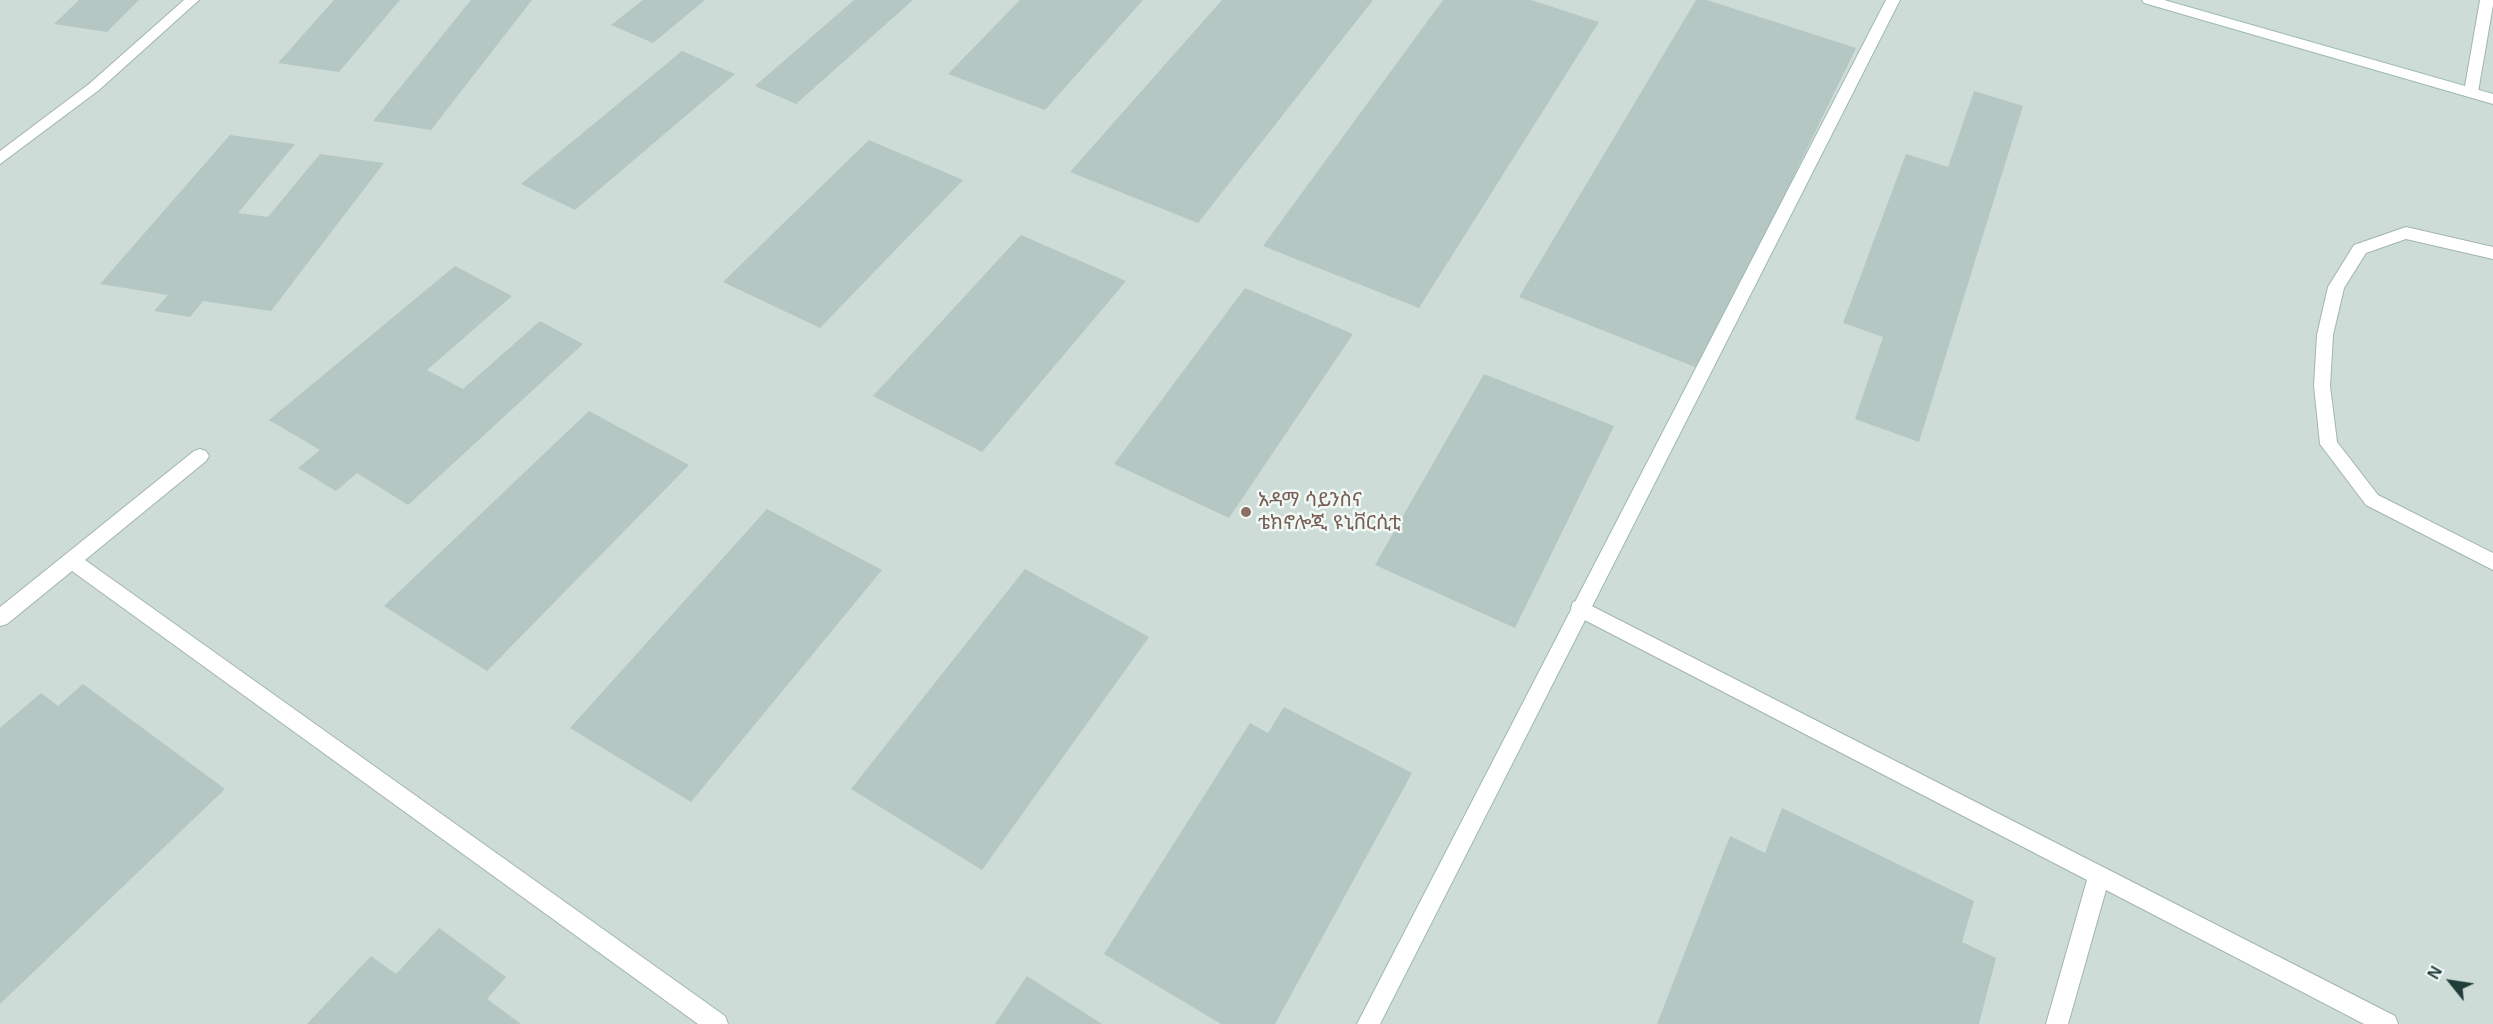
<!DOCTYPE html>
<html>
<head>
<meta charset="utf-8">
<style>
	body { margin:0 }
	#map { position:relative; width:2493px; height:1024px; overflow:hidden; background:#e0ece8; font-family:Helvetica,sans-serif }
	canvas { display:block }
	.north { position:absolute; left:2421px; top:952px; width:60px; height:60px; -webkit-text-stroke:4px #f1f9f6; paint-order:stroke; rotate:300deg; font-size:16px; font-weight:700; line-height:24px; text-align:center; color:#1f3e3a }
	.north::after { content:''; display:block; margin:auto; width:21px; height:27px; background:#1f3e3a; clip-path:polygon(50% 0,100% 100%,50% 72%,0 100%) }
</style>
</head>
<body>
<div id="map">
<canvas width="2493" height="1024"></canvas>
<div class="north">N</div>
</div>
<script>
const context = document.querySelector('canvas').getContext('2d');
context.lineJoin = 'round';
function fillPath(path, color) { context.fillStyle = color; context.fill(path, 'evenodd'); }
function strokePath(path, color, width, dash) { context.strokeStyle = color; context.lineWidth = width; context.lineCap = dash ? 'butt' : 'round'; context.setLineDash(dash || []); context.stroke(path); }
function drawText(font, color, halo, rows, align = 'center') {
  context.font = font + ' Helvetica,"Noto Sans Ethiopic",sans-serif'; context.lineWidth = 5; context.setLineDash([]); context.textBaseline = 'middle'; context.strokeStyle = halo; context.fillStyle = color; for (const [text, x, y, turn = 0] of rows) {
    context.save(); context.translate(x, y); context.rotate((+turn || 0) * Math.PI / 180); context.textAlign = isNaN(turn) ? turn : align; if (halo) context.strokeText(text, 0, 0); context.fillText(text, 0, 0); context.restore();
  }
}
const built = new Path2D(`
	M0,0H2493V1024H0Z`);
const building = new Path2D(`
	M79,0H139L107,32L54,24Z
	M334,0H400L339,72L278,63Z
	M471,0H532L431,130L373,121Z
	M643,0H705L653,43L611,25Z
	M854,0H913L796,104L755,86Z
	M1020,0H1143L1045,110L948,74Z
	M1222,0H1373L1198,223L1070,172Z
	M1443,0H1531L1599,22L1419,308L1263,246Z
	M1696,0H1707L1856,48L1700,369L1519,297Z
	M682,51L735,74L575,210L521,184Z
	M1974,91L2023,106L1919,442L1855,419L1883,337L1843,323L1906,154L1948,167Z
	M230,135L295,144L238,213L268,217L320,154L384,163L271,311L203,301L190,317L154,311L168,295L100,284Z
	M869,140L963,180L820,328L723,282Z
	M1021,235L1126,281L982,452L873,396Z
	M455,266L512,296L427,370L463,389L540,321L583,344L408,505L357,473L336,491L298,468L320,450L269,420Z
	M1245,288L1353,334L1229,518L1114,464Z
	M1484,374L1614,426L1515,628L1375,565Z
	M589,411L689,465L487,671L384,606Z
	M767,509L882,570L691,802L570,728Z
	M1025,569L1149,637L982,870L851,789Z
	M83,684L225,789L0,1004V728L41,693L58,706Z
	M1284,707L1412,773L1275,1024H1221L1104,954L1250,723L1268,733Z
	M1782,808L1974,901L1962,942L1996,958L1979,1024H1657L1730,836L1765,853Z
	M439,928L506,977L487,999L521,1024H307L371,956L396,974Z
	M1027,976L1102,1024H995Z`);
const lane = new Path2D(`
	M184,0H199L99,90L0,164V151L89,84Z
	M2480,0H2493V5L2478,92L2471,97L2464,92Z
	M2406,227L2493,247V259L2406,239L2366,253L2344,288L2333,335L2330,386L2337,442L2378,495L2493,553V570L2366,505L2320,444L2314,386L2317,335L2328,287L2354,245Z
	M200,449L206,451L209,456L206,461L85,560L725,1016L728,1024H698L72,571L7,624L0,626V607L194,451Z
	M1580,600L2395,1016L2398,1024H2364L2106,890L2068,1024H2046L2087,880L1573,614L1571,608L1573,602Z`);
const secondary = new Path2D(`
	M1886,0H1900L1380,1024H1357Z
	M2142,0H2164L2493,94V104L2144,3Z`);
const markers = [
	[1246,512,6,"#8d6e63"]
];
const educationNames = [
	["አዳማ ሳይንስና",1258,500],
	["ቴክኖሎጂ ዩኒቨርሲቲ",1258,523]
];
fillPath(built, '#cedcd7');
fillPath(building, '#b5c7c2');
strokePath(lane, '#a2b4b0', 2);
strokePath(secondary, '#9db9b2', 2);
fillPath(lane, '#fff');
fillPath(secondary, '#fff');
for (const [x, y, r, color] of markers) { const dot = new Path2D(); dot.arc(x, y, r, 0, 2 * Math.PI); context.fillStyle = color; context.fill(dot); strokePath(dot, '#f1f9f6', 2); }
drawText('20px', '#785e54', '#f1f9f6', educationNames, 'left');
</script>
</body>
</html>
